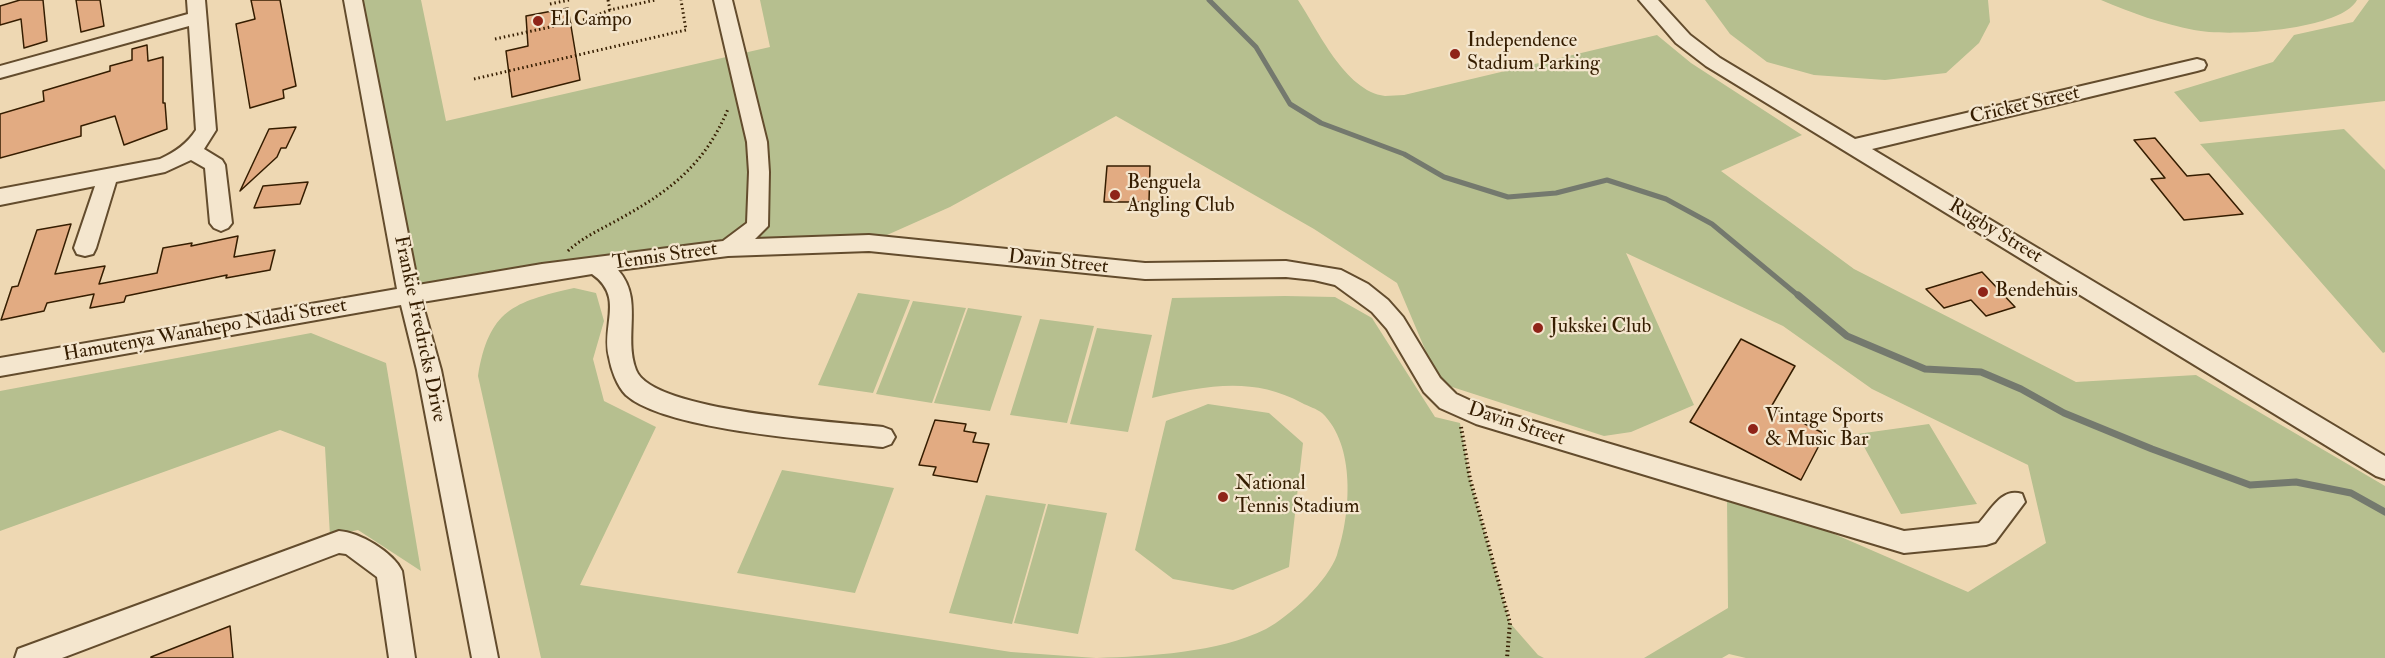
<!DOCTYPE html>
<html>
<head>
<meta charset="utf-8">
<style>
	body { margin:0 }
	canvas { display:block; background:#eed8b3 }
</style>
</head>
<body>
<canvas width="2385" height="658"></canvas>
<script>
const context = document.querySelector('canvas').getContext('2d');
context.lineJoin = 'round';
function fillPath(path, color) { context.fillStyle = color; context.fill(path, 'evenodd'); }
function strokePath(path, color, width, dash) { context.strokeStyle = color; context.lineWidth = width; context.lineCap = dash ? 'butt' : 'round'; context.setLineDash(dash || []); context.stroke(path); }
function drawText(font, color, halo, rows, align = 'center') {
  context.font = font + ' "IM FELL Double Pica",serif'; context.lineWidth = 4.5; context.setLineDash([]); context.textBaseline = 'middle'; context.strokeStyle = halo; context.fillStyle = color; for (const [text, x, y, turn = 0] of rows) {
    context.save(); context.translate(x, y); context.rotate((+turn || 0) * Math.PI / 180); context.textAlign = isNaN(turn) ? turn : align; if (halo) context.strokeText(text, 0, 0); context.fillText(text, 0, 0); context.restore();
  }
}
const green = new Path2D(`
	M355,0H421L446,121L770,47L760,0H1298C1318,30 1345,91 1385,96C1391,96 1398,95 1404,95L1657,35L1691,63L1802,135L1721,171L1854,269L2076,382L2196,375L2385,486V658H1746L1729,654L1722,658H1644L1728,608L1727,498L1795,517L1968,592L2046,543L2028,465L1872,389L1783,326L1626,253L1694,405L1631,432L1604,436L1449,386L1435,373L1397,283L1314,229L1116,116L950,207L869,243H828L409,295Z
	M1705,0H1988L1990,22L1979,43L1946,73L1885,80L1814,75L1767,62L1730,34Z
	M2101,0H2357C2340,31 2227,37 2194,30C2163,24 2131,13 2101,0Z
	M2369,0H2385V101L2200,122L2174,92L2273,62L2294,35L2353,22Z
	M2344,129L2385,170V352L2383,353L2200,144Z
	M574,288L596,293L604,321L593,359L604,401L656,427L580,585L1011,652L1096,658H541L478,376C489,310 513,302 574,288Z
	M858,293L910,300L873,393L818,385Z
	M1285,296L1335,297L1372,318L1435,417L1460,423L1470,479L1510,623L1538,655L1544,658H1097C1149,656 1218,653 1266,629C1290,616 1328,581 1337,555C1351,514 1356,445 1322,413C1317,409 1308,406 1302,403C1252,376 1205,386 1152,398L1172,298Z
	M913,301L966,308L932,403L876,394Z
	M968,308L1022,316L990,411L934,403Z
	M1040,319L1094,326L1067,423L1010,415Z
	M1097,328L1152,335L1128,432L1070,424Z
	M311,333L386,363L421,571L358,530L330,536L325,447L280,430L0,531V391Z
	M1208,404L1269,413L1303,443L1289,567L1233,590L1173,579L1135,550L1166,421Z
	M1929,424L1977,504L1901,514L1857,434Z
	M782,470L894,488L855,593L737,573Z
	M986,495L1046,504L1012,624L949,613Z
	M1048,504L1107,513L1078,634L1014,623Z`);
const streamFar1 = new Path2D(`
	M1209,0L1256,47L1290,104L1321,123L1404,154L1444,177L1508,197L1556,193L1607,180L1666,199L1712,224L1800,297`);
const stream = new Path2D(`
	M1798,295L1847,336L1925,369L1981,372L2021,389L2064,413L2152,449L2250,485L2296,482L2351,493L2385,512`);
const building = new Path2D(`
	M20,0H43L47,41L24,48L21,19L0,25V6Z
	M76,0H100L104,26L81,32Z
	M251,0H280L296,86L283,90L284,98L250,108L236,24L255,19Z
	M568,8L580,80L512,97L506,51L528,46L526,16Z
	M147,45L148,61L163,57V103H165L167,129L124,145L115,116L81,126V136L0,158V114L44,101L43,91L110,71V66L132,60V49Z
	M296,127L286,148H281L277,157L240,191L269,129Z
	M2155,138L2187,176L2209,174L2243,214L2184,220L2151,179L2165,178L2134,140Z
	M1107,166H1150L1149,202H1104Z
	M308,182L300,204L254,208L263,186Z
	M71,224L55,274L105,266L99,284L157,273L163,248L192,243L191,246L238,236L234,257L275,250L270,270L226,278L227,275L126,296L124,302L90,308L94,294L47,303L44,311L1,320L12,287L18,286L37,230Z
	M1982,272L2015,307L1986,316L1971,300L1944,308L1926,289Z
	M1741,339L1795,366L1771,407L1825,434L1801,480L1690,422Z
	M935,420L966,424L964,431L976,433L973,442L989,444L977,482L933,475L936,467L919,465Z
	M230,626L233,658H151V657Z`);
const pathFar1 = new Path2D(`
	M608,0L610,10L655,0
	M550,4L569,0
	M495,39L587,19L610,10
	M474,79L686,30L681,0
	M568,251C584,236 604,228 623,217C673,189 706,162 728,109`);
const path = new Path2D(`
	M1461,427L1470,479L1510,623L1507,658`);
const minor = new Path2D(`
	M187,0H205L216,130L204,149L222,160L225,165L232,223L228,228L221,231L214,228L210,223L205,168L191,160L165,172L116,182L96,248L93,254L85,256L77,254L74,248L95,186L0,205V189L160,159C175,152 187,144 196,130L189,26L0,78V66L188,14Z
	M344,0H362L418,285L542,264L723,241L747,223L749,172L747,142L714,0H732L767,142L769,172L768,226L755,239L869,235L1145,263L1286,261L1341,270L1368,284L1388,300L1403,317L1440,378L1456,394L1482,406L1904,531L1979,523C1991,510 2002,487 2022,494L2025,502L1995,542L1986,545L1904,553L1476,424L1440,408L1424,392L1387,329L1372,312L1335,285L1314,280L1286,277L1145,279L869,251L728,256L618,270C644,299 623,336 636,370C652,412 839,422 883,427L891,430L895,437L891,444L883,447C826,441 666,431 626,395C617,386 611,369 609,357C601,325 625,297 592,274L422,302L441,370L498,658H472L417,370L401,305L0,376V358L397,289Z
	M1639,0H1658L1690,35L1720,58L1855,139L2197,59L2204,61L2206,65L2204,69L2197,71L1872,149L2385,456V479L2376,476L1706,66L1676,43Z
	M339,531C359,532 393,552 402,571L415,658H389L377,577L346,554L339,553L62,658H15L18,649Z`);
const markers = [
	[538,21,6,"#8f2418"],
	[1455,54,6,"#8f2418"],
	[1115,195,6,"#8f2418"],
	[1983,292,6,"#8f2418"],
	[1538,328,6,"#8f2418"],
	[1753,429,6,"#8f2418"],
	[1223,497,6,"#8f2418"]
];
const poiNames = [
	["El Campo",550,21],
	["Independence",1467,42],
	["Stadium Parking",1467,65],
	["Benguela",1127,184],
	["Angling Club",1127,207],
	["Bendehuis",1995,292],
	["Jukskei Club",1550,328],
	["Vintage Sports",1765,418],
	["& Music Bar",1765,441],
	["National",1235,485],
	["Tennis Stadium",1235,508]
];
const streetNames = [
	["Cricket Street",2025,106,-13],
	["Rugby Street",1995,232,31],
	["Tennis Street",665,257,-8],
	["Davin Street",1058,263,6],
	["Frankie Fredricks Drive",419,329,78],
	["Hamutenya Wanahepo Ndadi Street",205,331,-10],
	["Davin Street",1516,425,18]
];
fillPath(green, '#b6bf8f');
strokePath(streamFar1, '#74796e', 5);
strokePath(stream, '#74796e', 7);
fillPath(building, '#e2ab82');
strokePath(building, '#351d00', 1.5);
strokePath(minor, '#634c2d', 4);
strokePath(pathFar1, '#351d00', 3, [1.5, 3]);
strokePath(path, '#351d00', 4, [1.5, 3]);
fillPath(minor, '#f4e6ce');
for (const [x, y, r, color] of markers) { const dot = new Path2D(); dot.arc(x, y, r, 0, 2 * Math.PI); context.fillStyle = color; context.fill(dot); strokePath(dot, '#f4e6ce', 2); }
drawText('20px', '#351d00', '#f4e6ce', poiNames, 'left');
drawText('20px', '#351d00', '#f4e6ce', streetNames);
</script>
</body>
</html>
